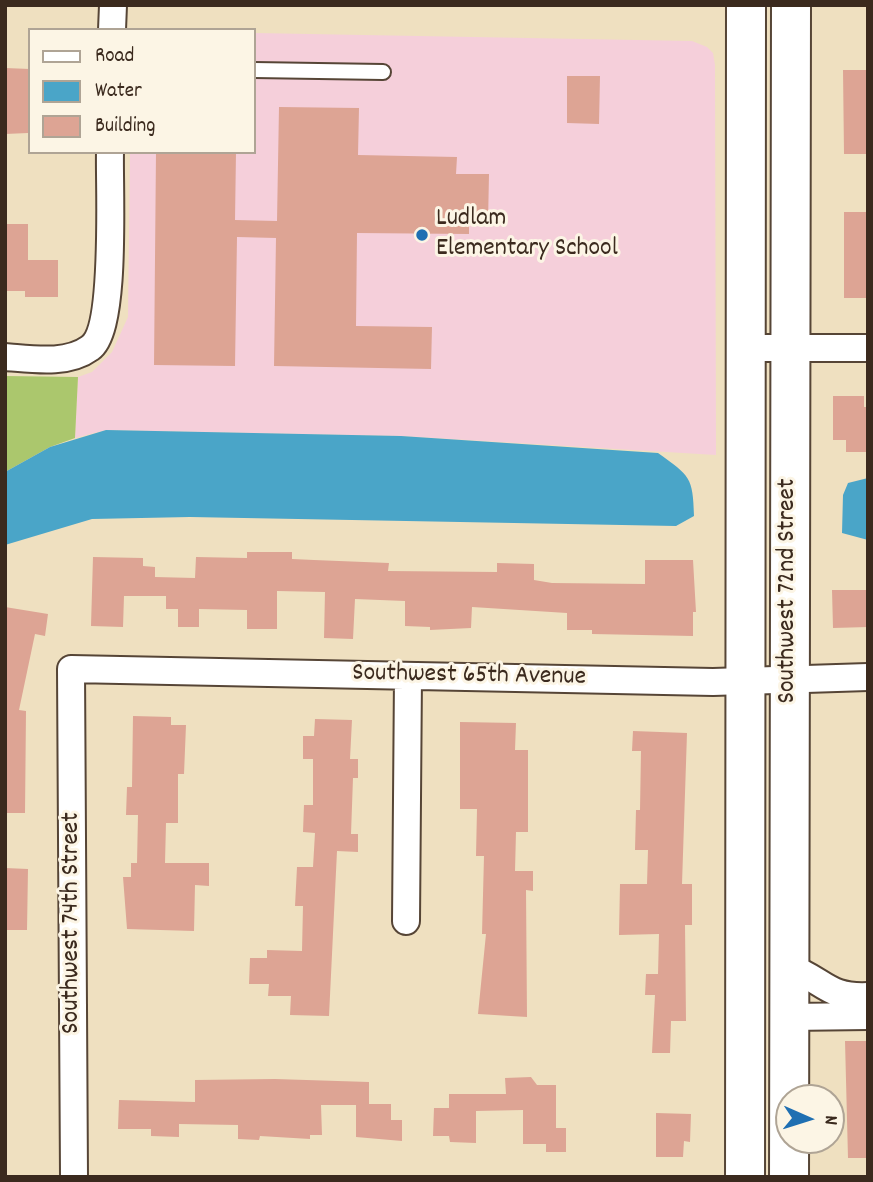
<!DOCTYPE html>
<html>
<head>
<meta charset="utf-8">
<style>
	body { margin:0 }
	#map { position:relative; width:873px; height:1182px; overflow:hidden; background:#efe0c0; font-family:Dekko,sans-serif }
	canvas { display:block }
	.frame { position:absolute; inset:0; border:7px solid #3b2a1e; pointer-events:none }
	.legend { position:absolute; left:28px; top:28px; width:228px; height:126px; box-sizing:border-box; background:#fcf5e5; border:2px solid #afa495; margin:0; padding:9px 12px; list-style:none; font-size:21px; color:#3b2a1e }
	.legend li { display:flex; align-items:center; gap:14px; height:35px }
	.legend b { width:35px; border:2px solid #afa495 }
	.north { position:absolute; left:775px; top:1084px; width:70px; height:70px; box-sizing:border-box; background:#fcf5e5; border:2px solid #afa495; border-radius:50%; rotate:93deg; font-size:19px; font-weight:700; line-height:28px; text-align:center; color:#3b2a1e }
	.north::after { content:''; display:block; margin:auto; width:24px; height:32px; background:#1f6fb2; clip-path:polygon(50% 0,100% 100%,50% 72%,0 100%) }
</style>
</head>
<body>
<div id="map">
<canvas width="873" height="1182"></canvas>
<div class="frame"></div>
<ul class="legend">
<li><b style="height:9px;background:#fff"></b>Road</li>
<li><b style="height:19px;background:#4aa5c8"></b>Water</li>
<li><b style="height:19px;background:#dda494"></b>Building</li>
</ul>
<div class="north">N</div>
</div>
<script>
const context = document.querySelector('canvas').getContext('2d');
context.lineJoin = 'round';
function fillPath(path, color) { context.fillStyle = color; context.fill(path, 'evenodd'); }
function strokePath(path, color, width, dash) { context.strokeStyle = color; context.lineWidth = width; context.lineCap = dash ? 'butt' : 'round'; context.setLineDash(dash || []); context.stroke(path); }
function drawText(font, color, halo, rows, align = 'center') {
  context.font = font + ' Dekko,sans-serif'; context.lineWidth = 6; context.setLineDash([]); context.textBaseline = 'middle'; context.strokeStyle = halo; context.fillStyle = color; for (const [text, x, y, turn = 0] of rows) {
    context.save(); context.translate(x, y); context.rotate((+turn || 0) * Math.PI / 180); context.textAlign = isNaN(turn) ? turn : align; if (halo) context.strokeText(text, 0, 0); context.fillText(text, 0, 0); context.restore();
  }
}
const built = new Path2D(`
	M254,33L692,41L707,47L713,53L715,65L716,455L401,436L106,430L75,438L78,377L92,372L112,352L128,317L130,152H254Z`);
const green = new Path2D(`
	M5,376L78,377L75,438L50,447L5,472Z`);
const water = new Path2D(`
	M106,430L401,436L658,453C690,476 693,477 694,516L676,526L190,517L92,519L5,545V472L50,447Z
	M868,478V540L842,533L843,495L848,483Z`);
const building = new Path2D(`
	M5,68L30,69L28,133L5,134Z
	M843,70H868V154H844Z
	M567,76H600L599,124L567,123Z
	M279,107L359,108L358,155L457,157L456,174H489L488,223H469V234L357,233L356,326L432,327L431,369L274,366L276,238L237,237L235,366L154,365L156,152H236L235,220L277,221Z
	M844,212H868V298H844Z
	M5,224H28V260H58V297H25V291H5Z
	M833,396H864V407H868V452H846V440H833Z
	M247,552H292V559L314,560L389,563L388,571L497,572V563L534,564V580L552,583L645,584V560H693L696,612H693V636L592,634V630H567V613L472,607L471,628L430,630V627L405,626V601L355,599L353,639L324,638L325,592L277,591V629H247V610L199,609V627H178V609H166V596H124L123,627L91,626L93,557L143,558V566L155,567V577L195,578L196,557L247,558Z
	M832,590H868V627L833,628Z
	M5,607L48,614L45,636L35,634L19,710L26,711L25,813H5Z
	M133,716L171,717V725H186L184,774H178V823H166L165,863H209V886L195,885L194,931L127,929L123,877H131V863H137L138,815H126L127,787H132Z
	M315,719L352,720L350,759H358V778H353L351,834H358V852L337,851L329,1016L290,1015L291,996H268L269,984H249L250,958H267V950L302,951L303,906H295L297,867H313L315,833L303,832L304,805H313V759H303V736H314Z
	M460,722L516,723L515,750H528V832H516L515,871H533V891L526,890L527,1017L478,1014L486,934H482L484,856H476L477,809H460Z
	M633,731L687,733L682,884H692V925H685L686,1021H671L670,1053H652L655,995H645L646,974H658L659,934L619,935L620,884H647L648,850H635L636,810H640L641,751H632Z
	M5,868L28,869L27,930H5Z
	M845,1041H868V1158H848Z
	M531,1077L537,1085H556V1128H566V1152H546V1144H523V1110L476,1111V1143L450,1142L449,1136H433L434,1108H449V1094H506L505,1078Z
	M275,1079L369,1082V1104H391V1120H402V1141L356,1137V1105H321L322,1135H310V1139L260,1136L259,1140L238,1139V1125L179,1124V1137L151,1136V1129H118L119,1100L195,1102V1080Z
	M656,1113L691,1114L690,1142L684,1141L683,1157H656Z`);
const lane = new Path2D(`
	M254,70L383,72`);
const street = new Path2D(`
	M112,30L113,5
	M744,348H868
	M5,357C32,359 67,365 90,348C117,329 109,189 110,152
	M406,921L408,676
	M788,967C825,980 826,998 868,996
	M789,1017L868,1016
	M74,1177L71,669L713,682L868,677`);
const secondary = new Path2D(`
	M745,1177L746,5
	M789,1177L791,5`);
const markers = [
	[422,235,7,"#1f6fb2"]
];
const poiNames = [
	["Ludlam",436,220],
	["Elementary School",436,250]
];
const streetNames = [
	["Southwest 72nd Street",789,591,-90],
	["Southwest 65th Avenue",469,677,1],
	["Southwest 74th Street",73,923,-90]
];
fillPath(built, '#f5cfda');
fillPath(green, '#abc76d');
fillPath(water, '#4aa5c8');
fillPath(building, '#dda494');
strokePath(lane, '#564536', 18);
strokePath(street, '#564536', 30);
strokePath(secondary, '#564536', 42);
strokePath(lane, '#fff', 14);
strokePath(street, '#fff', 26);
strokePath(secondary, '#fff', 38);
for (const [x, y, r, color] of markers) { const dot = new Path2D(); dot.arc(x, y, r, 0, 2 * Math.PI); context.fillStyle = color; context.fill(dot); strokePath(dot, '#fcf5e5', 2.5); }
drawText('26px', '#3b2a1e', '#fcf5e5', poiNames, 'left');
drawText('26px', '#3b2a1e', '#fcf5e5', streetNames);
</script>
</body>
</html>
